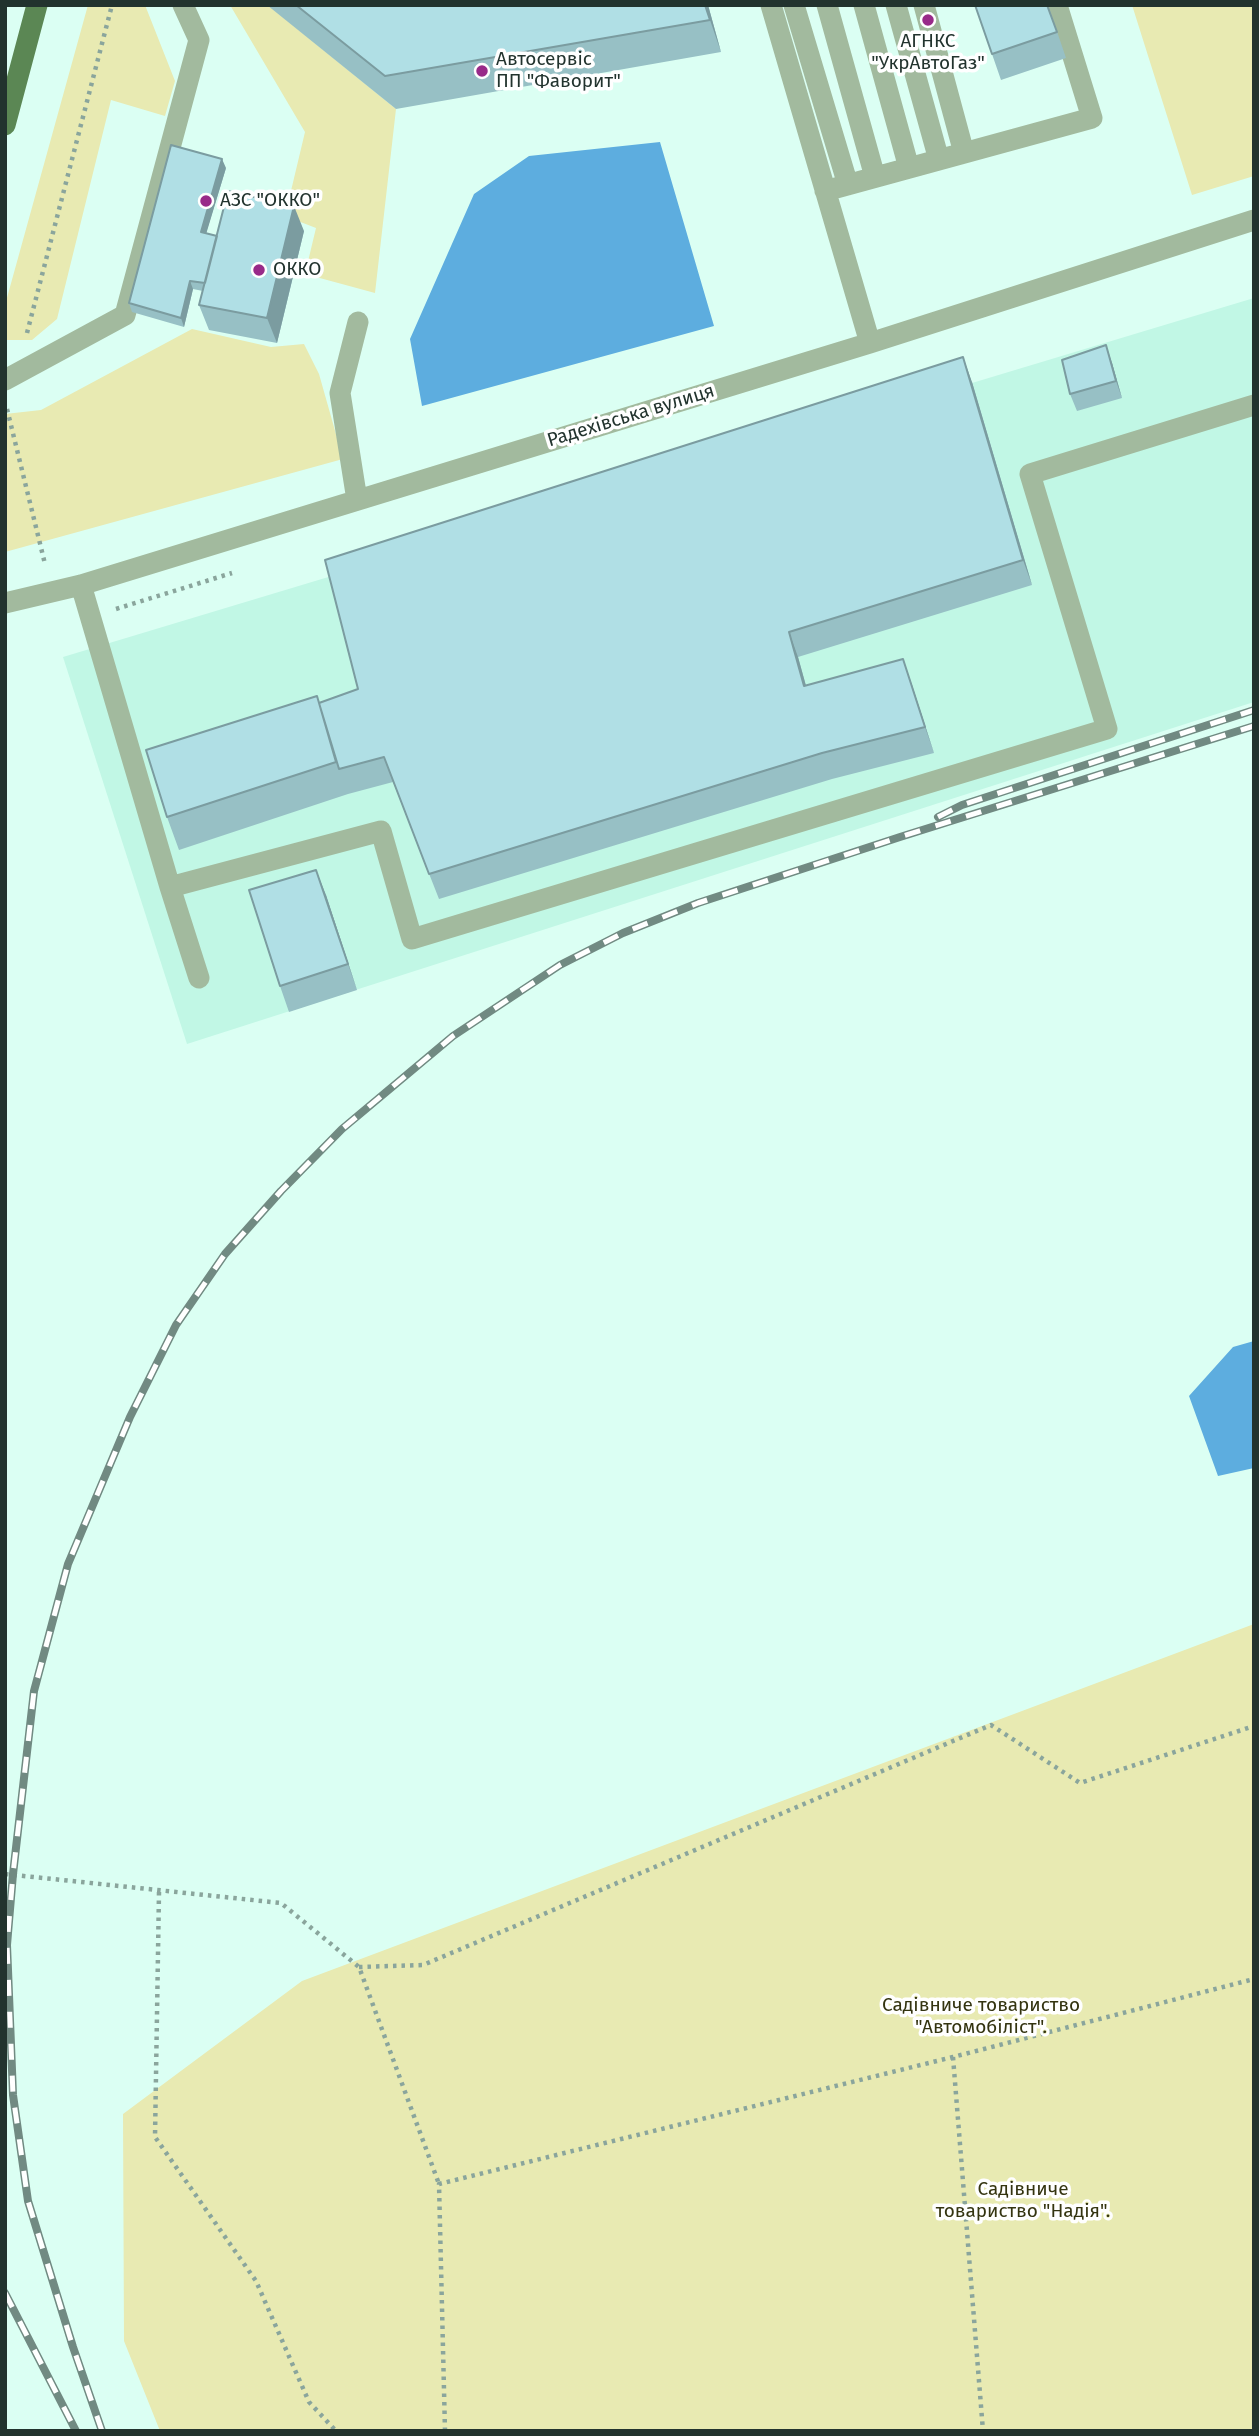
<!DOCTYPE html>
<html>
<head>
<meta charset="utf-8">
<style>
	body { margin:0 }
	#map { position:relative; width:1259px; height:2436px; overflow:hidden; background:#dbfff3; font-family:"Fira Sans",sans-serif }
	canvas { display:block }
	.frame { position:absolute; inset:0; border:7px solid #22332e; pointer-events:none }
</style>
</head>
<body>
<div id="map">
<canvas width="1259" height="2436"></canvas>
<div class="frame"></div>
</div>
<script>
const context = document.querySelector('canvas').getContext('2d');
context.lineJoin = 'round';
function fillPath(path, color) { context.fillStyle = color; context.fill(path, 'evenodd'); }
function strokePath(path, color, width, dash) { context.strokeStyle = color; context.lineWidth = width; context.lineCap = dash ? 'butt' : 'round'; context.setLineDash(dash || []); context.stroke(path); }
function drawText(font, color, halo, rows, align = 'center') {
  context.font = font + ' "Fira Sans",sans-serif'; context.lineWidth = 7; context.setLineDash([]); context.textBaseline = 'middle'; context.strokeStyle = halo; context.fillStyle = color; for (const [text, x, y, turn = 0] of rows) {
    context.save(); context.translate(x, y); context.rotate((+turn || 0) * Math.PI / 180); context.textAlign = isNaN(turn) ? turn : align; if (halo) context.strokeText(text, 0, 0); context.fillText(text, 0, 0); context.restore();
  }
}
const built = new Path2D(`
	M1254,298V702L187,1044L63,657Z`);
const green = new Path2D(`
	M88,5H145L175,81L165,116L111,100L57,319L32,340H5V305Z
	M230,5H268L396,109L375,293L305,274L316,228L285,216L305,132Z
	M1132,5H1254V176L1192,195Z
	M192,329L271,347L304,344L319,374L343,459L5,552V414L41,410Z
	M1254,1624V2431H160L124,2341L123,2114L302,1981Z`);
const water = new Path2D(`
	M660,142L714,326L422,406L410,339L474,194L529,156Z
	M1254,1341V1468L1218,1476L1189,1396L1233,1347Z`);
const path = new Path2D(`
	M27,333L112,5
	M7,409L45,564
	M116,609L232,573
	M5,1874L281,1903L359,1967L439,2184
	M159,1892L155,2137L256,2281L309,2402L336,2431
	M359,1967L423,1965L991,1725L1080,1783L1254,1726
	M953,2057L983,2431
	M445,2431L439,2184L953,2057L1254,1979`);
const minor = new Path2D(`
	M771,5L870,343
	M794,5L848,185
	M827,5L875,177
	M864,5L909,168
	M896,5L939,160
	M924,5L964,153
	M825,191L1092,118L1057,5
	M5,380L125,315L199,40L183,5
	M357,500L340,393L358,322
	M81,585L170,887L199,978
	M5,603L81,585L870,343L1254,220
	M170,887L381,831L412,939L1107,729L1030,474L1254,405`);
const major = new Path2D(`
	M5,125L37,5`);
const rail = new Path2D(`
	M938,817L962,805L1254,710
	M5,2293L76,2431
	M102,2431L73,2347L28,2201L13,2095L7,1945L13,1874L34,1691L68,1564L130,1417L176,1325L225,1254L281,1191L342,1129L453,1036L560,965L623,933L698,903L900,837L1254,726`);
const wall = new Path2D(`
	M267,5H708L721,52L396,109Z
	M975,5H1048L1066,58L1001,80Z
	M226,168L206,233L217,236L304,231L277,343L209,330L199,305L203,291L193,289L184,327L132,312L129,303Z
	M1112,363L1122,398L1077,411L1070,394Z
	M972,382L1032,585L798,657L806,686L912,685L934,753L832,779L439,899L393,782L348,794L179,850L167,817L319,703L358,689Z
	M326,895L357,990L289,1012L280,986Z`);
const shadedWall = new Path2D(`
	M705,5H708L721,52L710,20Z
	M222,159L226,168L204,241L201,232Z
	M294,206L304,231L277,343L267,318Z
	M190,281L193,289L184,327L181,318Z
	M1106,345L1112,363L1122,398L1116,381Z
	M963,357L972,382L1032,585L1023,560Z
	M789,632L798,657L813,711L804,686Z
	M903,659L912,685L934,753L925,727Z
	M316,870L326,895L357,990L348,964Z`);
const building = new Path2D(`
	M296,5H705L710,20L385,76Z
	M975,5H1047L1057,32L992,54Z
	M171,145L222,159L201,232L217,236L205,283L190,281L181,318L129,303Z
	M228,191L294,206L267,318L199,305Z
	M1106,345L1116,381L1070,394L1062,360Z
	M963,357L1023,560L789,632L804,686L903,659L925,727L822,753L429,874L384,757L339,769L319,703L358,689L325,560Z
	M317,696L336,762L167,817L146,750Z
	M316,870L348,964L280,986L249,890Z`);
const markers = [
	[928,20,7,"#982a89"],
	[482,71,7,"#982a89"],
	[206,201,7,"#982a89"],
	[259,270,7,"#982a89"]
];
const poiNames = [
	["АГНКС",928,42,"center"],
	["\"УкрАвтоГаз\"",928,64,"center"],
	["Автосервіс",496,60],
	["ПП \"Фаворит\"",496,82],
	["АЗС \"ОККО\"",220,201],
	["ОККО",273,270]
];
const streetNames = [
	["Радехівська вулиця",631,416,-17]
];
const parkNames = [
	["Садівниче товариство",981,2006],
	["\"Автомобіліст\".",981,2028],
	["Садівниче",1023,2190],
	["товариство \"Надія\".",1023,2212]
];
fillPath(built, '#c1f7e5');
fillPath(green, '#e8eab2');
fillPath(water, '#5daddf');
strokePath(path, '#8aa59c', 4.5, [3.5, 5]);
strokePath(minor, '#a2ba9e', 21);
strokePath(major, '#5b8754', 21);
strokePath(rail, '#718a82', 8);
strokePath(rail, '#fff', 5, [16]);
fillPath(wall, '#97c0c5');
fillPath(shadedWall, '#7b9ca0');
fillPath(building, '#b0dfe5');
strokePath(building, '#7b9ca0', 2);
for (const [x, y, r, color] of markers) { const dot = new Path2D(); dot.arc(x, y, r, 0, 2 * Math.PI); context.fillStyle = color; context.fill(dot); strokePath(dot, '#fff', 2.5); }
drawText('19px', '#22332e', '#fff', poiNames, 'left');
drawText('19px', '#22332e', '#fff', streetNames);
drawText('19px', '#343410', '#fff', parkNames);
</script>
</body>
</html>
